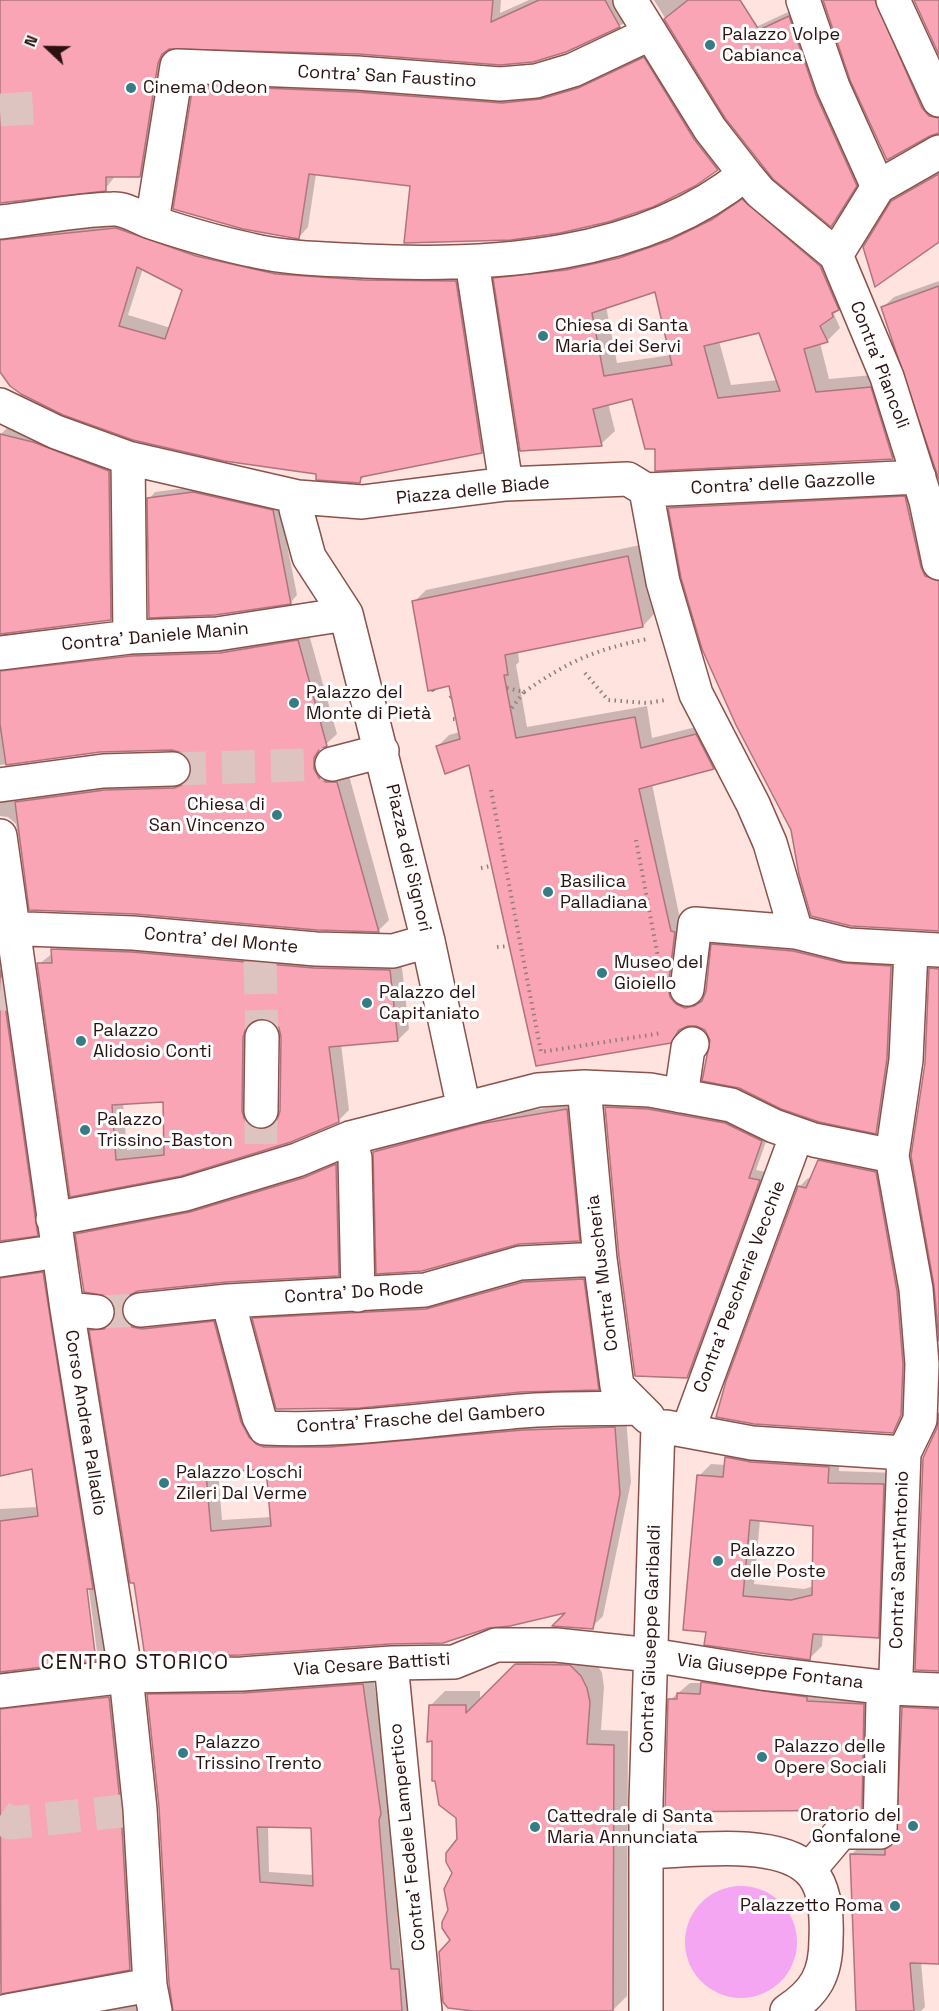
<!DOCTYPE html>
<html>
<head>
<meta charset="utf-8">
<style>
	body { margin:0 }
	#map { position:relative; width:939px; height:2011px; overflow:hidden; background:#fee3df; font-family:"Space Grotesk",sans-serif }
	canvas { display:block }
	.north { position:absolute; left:18px; top:18px; width:60px; height:60px; -webkit-text-stroke:4px #fff; paint-order:stroke; rotate:292deg; font-size:16px; font-weight:700; line-height:24px; text-align:center; color:#291210 }
	.north::after { content:''; display:block; margin:auto; width:21px; height:27px; background:#291210; clip-path:polygon(50% 0,100% 100%,50% 72%,0 100%) }
</style>
</head>
<body>
<div id="map">
<canvas width="939" height="2011"></canvas>
<div class="north">N</div>
</div>
<script>
const context = document.querySelector('canvas').getContext('2d');
context.lineJoin = 'round';
function fillPath(path, color) { context.fillStyle = color; context.fill(path, 'evenodd'); }
function strokePath(path, color, width, dash) { context.strokeStyle = color; context.lineWidth = width; context.lineCap = dash ? 'butt' : 'round'; context.setLineDash(dash || []); context.stroke(path); }
function drawText(font, color, halo, rows, align = 'center') {
  context.font = font + ' "Space Grotesk",sans-serif'; context.lineWidth = 6; context.setLineDash([]); context.textBaseline = 'middle'; context.strokeStyle = halo; context.fillStyle = color; for (const [text, x, y, turn = 0] of rows) {
    context.save(); context.translate(x, y); context.rotate((+turn || 0) * Math.PI / 180); context.textAlign = isNaN(turn) ? turn : align; if (halo) context.strokeText(text, 0, 0); context.fillText(text, 0, 0); context.restore();
  }
}
const green = new Path2D(`
	M685 1942a56 56 0 1 1 112 0a56 56 0 1 1-112 0Z`);
const shadow = new Path2D(`
	M0,0H501L500,13L529,0H626L633,14L623,24L566,51L359,53L170,47L150,165L140,176L116,175L105,189L0,202Z
	M654,0H735L678,39Z
	M824,0H887L939,105V132L887,158Z
	M799,7L866,175L841,215L831,225L702,52Z
	M653,49L727,159L694,185L316,174L308,227L299,237L194,86L204,76L512,94Z
	M939,169V240L893,202L904,191Z
	M756,187L834,253L846,302L834,314L840,328L827,341L820,343L829,379L884,374L906,445L893,458L656,447L633,397L608,403L615,431L601,444L495,279L509,265L728,206ZM656,290L671,355L617,363L606,306ZM760,332L778,380L731,385L719,341Z
	M127,218L466,271L492,441L482,452L366,475L359,481L318,473L0,366V227ZM143,268L184,289L171,328L128,315Z
	M939,281V476L883,307L894,297Z
	M11,424L119,461L121,608L110,619L0,633V435Z
	M201,486L279,504L297,595L291,602L149,499L155,492Z
	M915,487L939,568V930L792,829L670,508L680,498Z
	M640,545L654,614L643,626L518,651L519,662L516,665L527,727L647,706L652,738L708,724L724,756L713,768L652,784L696,996H704L713,945L724,933L902,955L887,1120L876,1132L712,1039L706,1029L697,1024L684,1026L670,1041L470,763L438,746L449,735L460,732L451,684L414,602L426,590Z
	M308,631L337,734L324,746V758L348,772L389,920L379,930L317,929L135,913L31,909L16,824L8,817L0,816V790L186,778L191,776L193,769L191,759L183,752L173,749L102,751L0,765V658Z
	M0,931L47,1224L37,1234L0,1241Z
	M64,938L401,959L409,1029L398,1040L341,1044L349,1110L338,1121L71,1195L39,964L53,953ZM263,1017L273,1020L280,1028L282,1036L281,1112L279,1117L273,1119L253,1099L256,1018ZM164,1101L165,1146L127,1150L123,1103Z
	M614,1099L657,1101L769,1133L756,1170L767,1172L695,1368L687,1376L606,1107Z
	M574,1103L586,1233L579,1240L374,1152L382,1145L488,1118Z
	M828,1152L884,1164L905,1282L909,1406L901,1422L892,1431L799,1187L808,1178L812,1179L820,1161Z
	M347,1154L349,1263L338,1275L227,1281L138,1290L133,1292L132,1301L225,1311L260,1426L626,1417L631,1482L603,1616L592,1627L570,1610L135,1581L91,1331L102,1319H115L116,1304L77,1234L88,1223ZM268,1467L272,1517L222,1520L218,1471Z
	M53,1262L106,1649L96,1659L0,1671V1509L38,1507L33,1467L0,1474V1264ZM85,1582H88L97,1652H94Z
	M592,1270L607,1380L598,1388L521,1391L254,1319L262,1310L533,1273Z
	M738,1446L840,1455L839,1471L896,1473L890,1624L878,1637L823,1633L822,1646L810,1658L707,1631L699,1476L711,1464L726,1465V1458ZM760,1520L814,1525V1586L804,1589L754,1584Z
	M531,1650L595,1661L602,1673L604,1687L601,1730L628,1731L627,1996L612,2011H465L452,1940L450,1910L458,1840V1817L433,1740L430,1706L445,1691H480V1700Z
	M714,1672L875,1694L872,1797L861,1809L670,1700L690,1683H702Z
	M373,1674L391,1802L389,1808L401,1960L409,1959L413,2011H175L160,1808L148,1695L159,1684ZM268,1826L313,1827L314,1875L269,1872Z
	M119,1687L140,1958L130,1968L2,1992L0,1982V1696Z
	M914,1697H939V1962H921L925,2007L921,2011H858L851,1855L862,1844L892,1845L898,1839L903,1708Z
	M145,1997L150,2011H69Z`);
const building = new Path2D(`
	M0,0H493L491,22L539,0H605L620,27L566,52L533,62L500,65L358,54L169,49L162,54L158,63L140,177H106V191L0,203Z
	M688,0H740L759,30L789,16L816,95L857,186L831,227L773,179L725,118L664,19Z
	M823,0H875L922,108L929,116L939,118V133L930,136L887,160L850,80Z
	M914,0H939V55Z
	M644,57L694,139L718,170L695,186L653,207L608,222L560,233L511,240L404,243L410,186L309,174L299,239L243,229L173,209L193,85L356,92L502,103L541,99L578,88Z
	M939,174V242L875,287L863,247L891,201Z
	M742,199L820,266L839,310L832,313L833,317L820,326L828,342L804,349L816,392L871,387L893,459L655,471V449H645L632,399L593,409L602,446L520,451L493,278L566,270L619,258L668,241L713,219ZM655,292L672,365L604,376L592,313ZM759,333L780,391L718,398L704,346Z
	M116,228L196,256L276,274L363,280L456,281L482,453L361,477L360,483L316,480V474L224,461L133,440L63,415L21,394L10,386L0,372V240ZM137,267L182,290L165,339L119,326Z
	M939,286V480L881,307Z
	M0,434L33,442L109,471L111,620L0,634Z
	M193,492L273,510L291,604L215,615L149,618L147,498Z
	M905,496L921,567L925,576L939,581V931L851,926L811,916L799,875L791,830L736,725L702,649L681,578L668,508Z
	M628,556L643,627L505,655L508,675H504L516,738L635,717L641,748L696,734L714,769L639,789L671,931L675,932L668,987L670,997L676,1004L685,1008L694,1006L702,1001L706,991L711,944L793,951L843,963L891,966L887,1058L876,1134L819,1122L781,1109L739,1088L702,1081L710,1040L705,1030L696,1026H688L679,1030L671,1043L536,1066L469,765L445,774L436,746L460,739L449,686L428,691L412,601Z
	M298,640L327,746L319,750L314,758V769L319,778L326,782H337L379,932L317,930L135,914L29,910L15,802L105,790L174,788L182,785L189,778L192,768L189,760L182,753L172,750L100,752L6,765L0,724V671L131,656L220,653Z
	M51,949L132,952L314,968L390,970L398,1041L329,1047L339,1122L291,1142L181,1176L70,1197L37,963H52ZM263,1018L272,1021L279,1028L281,1037L280,1111L277,1120L271,1127L260,1130L252,1127L245,1121L242,1111L243,1037L246,1028L252,1021ZM163,1102L164,1155L116,1160L112,1105Z
	M929,968L939,969V1341L934,1286L911,1156L925,1063Z
	M0,970L38,1236L0,1241Z
	M605,1107L648,1109L725,1123L762,1141L749,1178L760,1180L687,1378L635,1376L619,1257Z
	M567,1109L580,1241L519,1244L422,1271L376,1274L373,1152L479,1124Z
	M818,1160L876,1172L897,1291L903,1364L901,1415L893,1433L754,1424L716,1417L726,1381L798,1186L806,1188Z
	M336,1164L339,1276L227,1282L138,1291L130,1295L123,1302L121,1311L125,1320L132,1327L142,1329L214,1321L241,1422L249,1437L256,1444L264,1447H330L523,1430L615,1427L620,1494L593,1629L552,1626L565,1613L510,1626L489,1628L443,1643L390,1644L241,1655L145,1657L134,1583H130L89,1330L104,1329L112,1323L116,1314L114,1305L107,1296L84,1292L75,1234L190,1212L303,1178ZM266,1469L271,1526L211,1531L206,1473Z
	M43,1272L93,1589H87L96,1661L0,1672V1521L38,1516L32,1469L0,1476V1278Z
	M584,1279L599,1390L521,1392L360,1408L276,1409L252,1318L426,1309L523,1282Z
	M939,1413V1671L915,1670L923,1458L937,1428Z
	M725,1457L751,1462L829,1467L828,1483L884,1484L879,1638L813,1634L810,1660L704,1645L706,1632L683,1630L697,1475L723,1477ZM750,1520L813,1526L812,1595L791,1600L743,1596Z
	M515,1664L570,1665L581,1676L587,1688L590,1702L587,1744L614,1745L613,2011H473L448,2008L443,2002L439,1952L450,1940L442,1928V1922L448,1910L444,1889L452,1873L446,1862V1853L457,1839L456,1818L439,1805L435,1781H432V1741L427,1742L429,1705H466V1713Z
	M701,1682L807,1697V1701L864,1704L862,1810L665,1812L668,1699H677V1693L700,1694Z
	M363,1684L381,1814L379,1820L391,1969H399L402,2011H173L169,1983L159,1807L147,1694L243,1693ZM257,1827L311,1828L313,1886L260,1882Z
	M109,1697L121,1811L130,1970L1,1994L0,1709Z
	M902,1707L939,1709V1964L910,1963L914,2011H856L850,1854L885,1855V1849L896,1841Z`);
const minorTunnel = new Path2D(`
	M0,110L49,107
	M173,769L332,764
	M260,961L262,1037
	M0,994L22,995
	M261,1144V1111
	M97,1312L140,1310
	M0,1816L10,1823L140,1809`);
const path = new Path2D(`
	M585,673L608,700L647,703L666,700
	M507,688L524,692L511,709
	M433,690L434,692
	M524,692C569,661 594,650 647,639
	M450,698L451,697
	M453,719H455
	M491,790L541,1052L662,1033
	M636,840L658,957
	M481,868L491,866
	M497,947L509,946`);
const minor = new Path2D(`
	M630,0L710,129L745,174L760,192L836,255L887,377L926,501L939,563
	M803,0L833,87L878,187
	M893,0L939,100
	M0,222C37,218 75,210 113,209C125,208 140,218 151,222C184,233 218,243 251,250C288,259 326,259 364,261C490,267 643,258 745,174
	M152,222L177,66L357,73L500,84L536,81L573,70L649,34
	M836,255L878,187L939,152
	M472,262L506,484
	M0,405L56,432L128,458L298,497L362,502L506,484L628,479L646,490
	M128,458L130,637
	M646,490L663,582L696,694L753,804L770,843L796,932
	M646,490L919,477
	M298,497L296,509L309,557L346,614L428,941L464,1109
	M0,653L130,637L217,634L346,614
	M332,764L382,751
	M0,785L103,771L173,769
	M0,836L67,1309L126,1676L140,1809L150,1985L155,2011
	M0,928L133,933L316,949L393,951L428,941
	M687,989L695,924L796,932L848,945L939,950
	M584,1087L600,1259L617,1386L648,1417
	M681,1096L688,1048L692,1044
	M261,1111L262,1037
	M350,1138L355,1158L358,1295
	M53,1219L185,1194L297,1160L350,1138L538,1090L584,1087L650,1090L731,1105L774,1126L814,1140L883,1154
	M0,1260L39,1254
	M228,1301L259,1417L265,1428C351,1432 436,1418 522,1411C560,1408 599,1409 637,1408
	M67,1309L97,1312
	M140,1310L228,1301L425,1290L520,1263L600,1259
	M666,1427L752,1443L904,1453
	M688,1430L793,1145
	M391,1663L425,2011
	M0,1691L126,1676L242,1674L391,1663L454,1662L496,1645H556L651,1655L762,1673L889,1688L939,1690
	M646,1852C689,1851 775,1838 808,1869C826,1885 827,1917 826,1939C826,1974 816,1992 787,2011
	M809,1870L841,1832H880L883,1699L896,1674L904,1453L920,1420L922,1364L916,1289L892,1156L906,1060L911,950
	M7,2011L150,1985
	M646,2011V1802L658,1426`);
const markers = [
	[710,45,6,"#357c86"],
	[131,88,6,"#357c86"],
	[543,336,6,"#357c86"],
	[294,703,6,"#357c86"],
	[277,815,6,"#357c86"],
	[548,892,6,"#357c86"],
	[602,973,6,"#357c86"],
	[367,1003,6,"#357c86"],
	[81,1041,6,"#357c86"],
	[85,1130,6,"#357c86"],
	[164,1483,6,"#357c86"],
	[718,1561,6,"#357c86"],
	[183,1753,6,"#357c86"],
	[762,1757,6,"#357c86"],
	[913,1826,6,"#357c86"],
	[535,1827,6,"#357c86"],
	[895,1906,6,"#357c86"]
];
const poiNames = [
	["Palazzo Volpe",722,35],
	["Cabianca",722,56],
	["Cinema Odeon",143,88],
	["Chiesa di Santa",555,326],
	["Maria dei Servi",555,347],
	["Palazzo del",306,693],
	["Monte di Pietà",306,714],
	["Chiesa di",265,805,"right"],
	["San Vincenzo",265,826,"right"],
	["Basilica",560,882],
	["Palladiana",560,903],
	["Museo del",614,963],
	["Gioiello",614,984],
	["Palazzo del",379,993],
	["Capitaniato",379,1014],
	["Palazzo",93,1031],
	["Alidosio Conti",93,1052],
	["Palazzo",97,1120],
	["Trissino-Baston",97,1141],
	["Palazzo Loschi",176,1473],
	["Zileri Dal Verme",176,1494],
	["Palazzo",730,1551],
	["delle Poste",730,1572],
	["Palazzo",195,1743],
	["Trissino Trento",195,1764],
	["Palazzo delle",774,1747],
	["Opere Sociali",774,1768],
	["Oratorio del",901,1816,"right"],
	["Gonfalone",901,1837,"right"],
	["Cattedrale di Santa",547,1817],
	["Maria Annunciata",547,1838],
	["Palazzetto Roma",883,1906,"right"]
];
const streetNames = [
	["Contra' San Faustino",387,77,3],
	["Contra' Piancoli",879,365,69],
	["Contra' delle Gazzolle",783,484,-3],
	["Piazza delle Biade",473,491,-6],
	["Contra' Daniele Manin",155,637,-5],
	["Piazza dei Signori",408,858,77],
	["Contra' del Monte",221,941,5],
	["Contra' Muscheria",603,1273,-97],
	["Contra' Pescherie Vecchie",740,1287,-69],
	["Contra' Do Rode",354,1293,-4],
	["Contra' Frasche del Gambero",421,1419,-4],
	["Corso Andrea Palladio",85,1423,81],
	["Contra' Sant'Antonio",900,1560,-88],
	["Contra' Giuseppe Garibaldi",651,1639,-88],
	["Via Cesare Battisti",372,1665,-4],
	["Via Giuseppe Fontana",770,1672,7],
	["Contra' Fedele Lampertico",408,1837,-96]
];
const quarterNames = [
	["CENTRO STORICO",135,1663]
];
fillPath(green, '#f5a6f2');
fillPath(shadow, '#0003');
fillPath(building, '#f9a5b5');
strokePath(building, '#af747f', 1.5);
strokePath(minorTunnel, '#dec4c0', 33, [33, 16]);
strokePath(minor, '#8a524b', 36);
strokePath(path, '#957c79', 4, [1.5, 4.5]);
strokePath(minor, '#fff', 33);
for (const [x, y, r, color] of markers) { const dot = new Path2D(); dot.arc(x, y, r, 0, 2 * Math.PI); context.fillStyle = color; context.fill(dot); strokePath(dot, '#fff', 2); }
drawText('18px', '#291210', '#fff', poiNames, 'left');
drawText('18px', '#291210', '#fff', streetNames);
context.letterSpacing = '1.5px';
drawText('21px', '#291210', '#fff', quarterNames);
context.letterSpacing = '0px';
</script>
</body>
</html>
